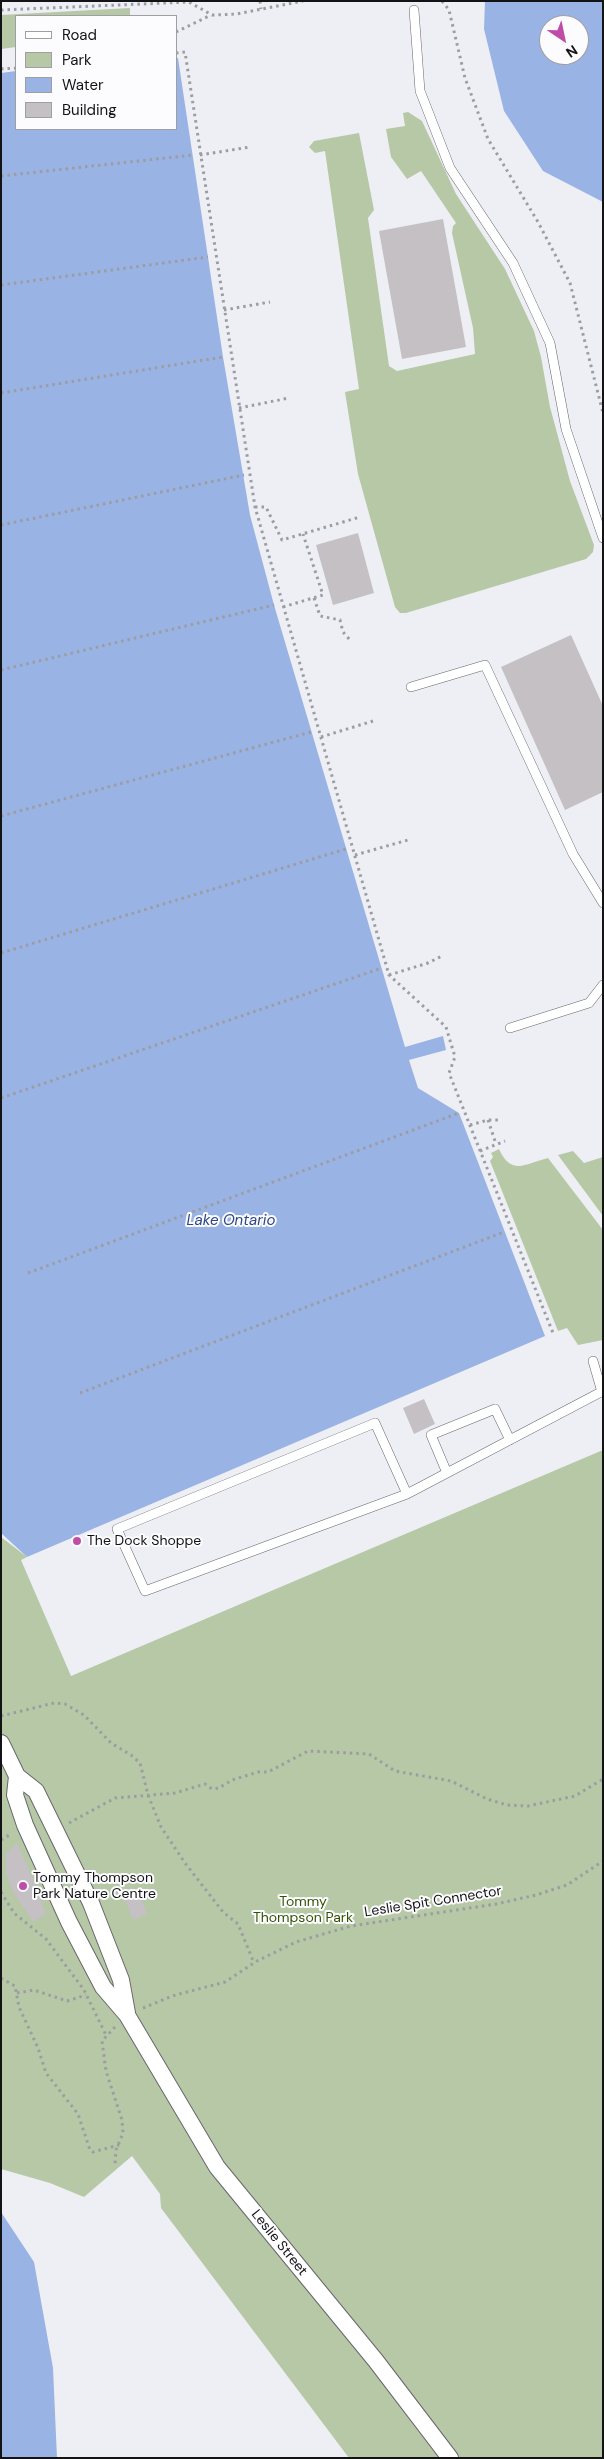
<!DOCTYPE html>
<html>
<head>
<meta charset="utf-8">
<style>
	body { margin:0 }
	#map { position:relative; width:604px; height:2459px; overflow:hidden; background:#eeeff5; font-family:"DM Sans",sans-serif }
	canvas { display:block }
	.frame { position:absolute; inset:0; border:2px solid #131315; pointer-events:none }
	.legend { position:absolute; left:15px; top:15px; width:162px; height:115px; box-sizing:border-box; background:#fcfcff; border:1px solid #9f9fa1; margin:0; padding:6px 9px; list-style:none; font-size:15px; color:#131315 }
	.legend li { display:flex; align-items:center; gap:10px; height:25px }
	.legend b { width:25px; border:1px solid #9f9fa1 }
	.north { position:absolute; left:539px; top:15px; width:50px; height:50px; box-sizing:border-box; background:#fcfcff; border:1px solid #9f9fa1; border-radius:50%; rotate:146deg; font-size:14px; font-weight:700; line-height:20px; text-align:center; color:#131315 }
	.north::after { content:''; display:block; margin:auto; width:18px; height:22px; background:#bf4ca6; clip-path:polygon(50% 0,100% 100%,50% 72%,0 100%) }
</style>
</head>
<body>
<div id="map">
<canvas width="604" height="2459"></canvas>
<div class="frame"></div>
<ul class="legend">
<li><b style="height:6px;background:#fff"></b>Road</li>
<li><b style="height:14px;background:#b6c8a5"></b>Park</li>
<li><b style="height:14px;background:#9ab3e5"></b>Water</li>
<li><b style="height:14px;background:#c4c0c4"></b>Building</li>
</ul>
<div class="north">N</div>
</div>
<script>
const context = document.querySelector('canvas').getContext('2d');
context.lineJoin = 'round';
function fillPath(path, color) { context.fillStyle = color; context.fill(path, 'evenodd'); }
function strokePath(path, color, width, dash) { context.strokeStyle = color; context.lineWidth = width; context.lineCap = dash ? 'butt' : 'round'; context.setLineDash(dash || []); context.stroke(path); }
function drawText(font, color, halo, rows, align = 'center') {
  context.font = font + ' "DM Sans",sans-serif'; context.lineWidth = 4; context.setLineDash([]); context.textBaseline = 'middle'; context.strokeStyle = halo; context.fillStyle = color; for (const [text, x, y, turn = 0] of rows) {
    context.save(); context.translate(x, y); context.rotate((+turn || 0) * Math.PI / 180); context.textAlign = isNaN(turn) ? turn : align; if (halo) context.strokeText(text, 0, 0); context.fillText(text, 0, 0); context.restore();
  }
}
const green = new Path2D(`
	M130,8V16H16V47L1,49V15Z
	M408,112L422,121L456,194L505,269L534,331L541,357L550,407L570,481L594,545L593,552L586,559L406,613H400L395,607L358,474L345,392L359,389L325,151L315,153L309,147L314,141L359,133L374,210L368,218L389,366L397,371L475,354L473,328L452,233L453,226L456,223L421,171L407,179L391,157L386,129L405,126L403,113Z
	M499,1149C511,1176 525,1164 548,1158L603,1230V1340L578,1345L567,1328L558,1331L490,1161L493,1157L491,1153Z
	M573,1151L584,1163L603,1157V1216L558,1155Z
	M603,1450V2458H349L161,2208L160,2194L132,2156L84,2197L50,2183L1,2169V1537L27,1557L21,1560L71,1676Z`);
const water = new Path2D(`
	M485,1H603V202L543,171L504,111L484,29ZM549,25H579V55H549Z
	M176,58H178L223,357L250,515L274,605L405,1047L443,1036L446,1050L409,1060L418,1088L459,1113L545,1336L27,1557L1,1533V73L16,71V129H176Z
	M1,2212L34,2262L53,2368L57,2458H1Z`);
const building = new Path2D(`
	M443,219L466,347L402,359L379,231Z
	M358,533L374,593L333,605L316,545Z
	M571,635L603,706V792L565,810L501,667Z
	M424,1399L435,1424L414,1434L403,1408Z
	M17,1843L33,1879L46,1914L33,1922L13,1892L6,1873V1854Z
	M138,1890L147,1914L133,1920L123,1896Z`);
const path = new Path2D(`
	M260,1L261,9
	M442,1L449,10L465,78L488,139L538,222L570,283L603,413
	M1,10L189,2L212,15L237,14L303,1
	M176,32L211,15
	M176,53L185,52L255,507L389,975L446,1027L455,1057L449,1073L553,1333
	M1,69L16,68
	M200,155L250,147
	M1,176L193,155
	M1,285L208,257
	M224,310L270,302
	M1,393L223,357
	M239,408L289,398
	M255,507H266L282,540L360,517
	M1,525L244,475
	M314,598L320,616L340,620L343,632L350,640
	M283,607L323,595L303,534
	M1,670L274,605
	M321,737L373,721
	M1,816L311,732
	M355,855L408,840
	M1,953L346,849
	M389,975L428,963L442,956
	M1,1098L382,968
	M488,1120L496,1144
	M470,1125L488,1120H499
	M480,1151L505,1141
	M28,1273L459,1113
	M80,1393L504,1232
	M1,1716L54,1703L65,1704L84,1715L111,1743L131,1755L140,1763L148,1795L161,1827L185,1863L223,1912L238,1924L254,1963
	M69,1823L115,1798L175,1793L205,1784L212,1789L219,1788L232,1780L258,1772H268L308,1751L369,1754L395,1771L451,1781L487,1799L507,1805L528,1806L575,1796L603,1779
	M1,1840L11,1834
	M1,1892L14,1913L46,1939L84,1990L106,2035
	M1,1978L15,1986L19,2007L38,2048L46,2073L78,2114L90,2150L93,2152L119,2145
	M17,1993L34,1990L67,2001L86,1995
	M143,2008L172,1996L225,1982L257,1961L296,1942L351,1926L496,1904L536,1895L567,1885L603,1861
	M115,2027L102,2041L106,2071L122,2120L123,2133L116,2150L115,2164`);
const lane = new Path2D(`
	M414,10L420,91L424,101L450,168L513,263L550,343L566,429L603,538
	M411,687L485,665L573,854L603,903
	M510,1028L589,1003L603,985
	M593,1361L602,1392
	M447,1473L431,1435L495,1409L510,1440
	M407,1494L375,1423L117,1529L145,1591L407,1494L603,1391`);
const street = new Path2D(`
	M1,1743L17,1776L36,1791L91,1903L121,1980L127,2013
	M17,1776L15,1795L25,1825L69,1922L103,1987L127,2015L217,2167L376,2361L450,2458`);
const markers = [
	[77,1541,5,"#bf4ca6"],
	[23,1886,5,"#bf4ca6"]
];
const poiNames = [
	["The Dock Shoppe",87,1541],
	["Tommy Thompson",33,1878],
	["Park Nature Centre",33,1894]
];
const parkNames = [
	["Tommy",303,1902],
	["Thompson Park",303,1918]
];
const streetNames = [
	["Leslie Spit Connector",433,1902,-9],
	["Leslie Street",279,2243,51]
];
const waterNames = [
	["Lake Ontario",231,1221]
];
fillPath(green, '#b6c8a5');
fillPath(water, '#9ab3e5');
fillPath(building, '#c4c0c4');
strokePath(lane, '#67676c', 10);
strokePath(street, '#67676c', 18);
strokePath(path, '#9c9da1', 3, [2.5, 4]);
strokePath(lane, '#fff', 9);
strokePath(street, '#fff', 16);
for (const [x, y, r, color] of markers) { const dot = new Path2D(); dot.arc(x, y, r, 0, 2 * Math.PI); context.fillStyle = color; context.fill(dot); strokePath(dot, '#fcfcff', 2); }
drawText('14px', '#131315', '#fcfcff', poiNames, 'left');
drawText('14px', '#325200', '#fcfcff', parkNames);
drawText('14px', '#131315', '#fcfcff', streetNames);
drawText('italic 15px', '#2c4784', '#fcfcff', waterNames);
</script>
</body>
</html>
